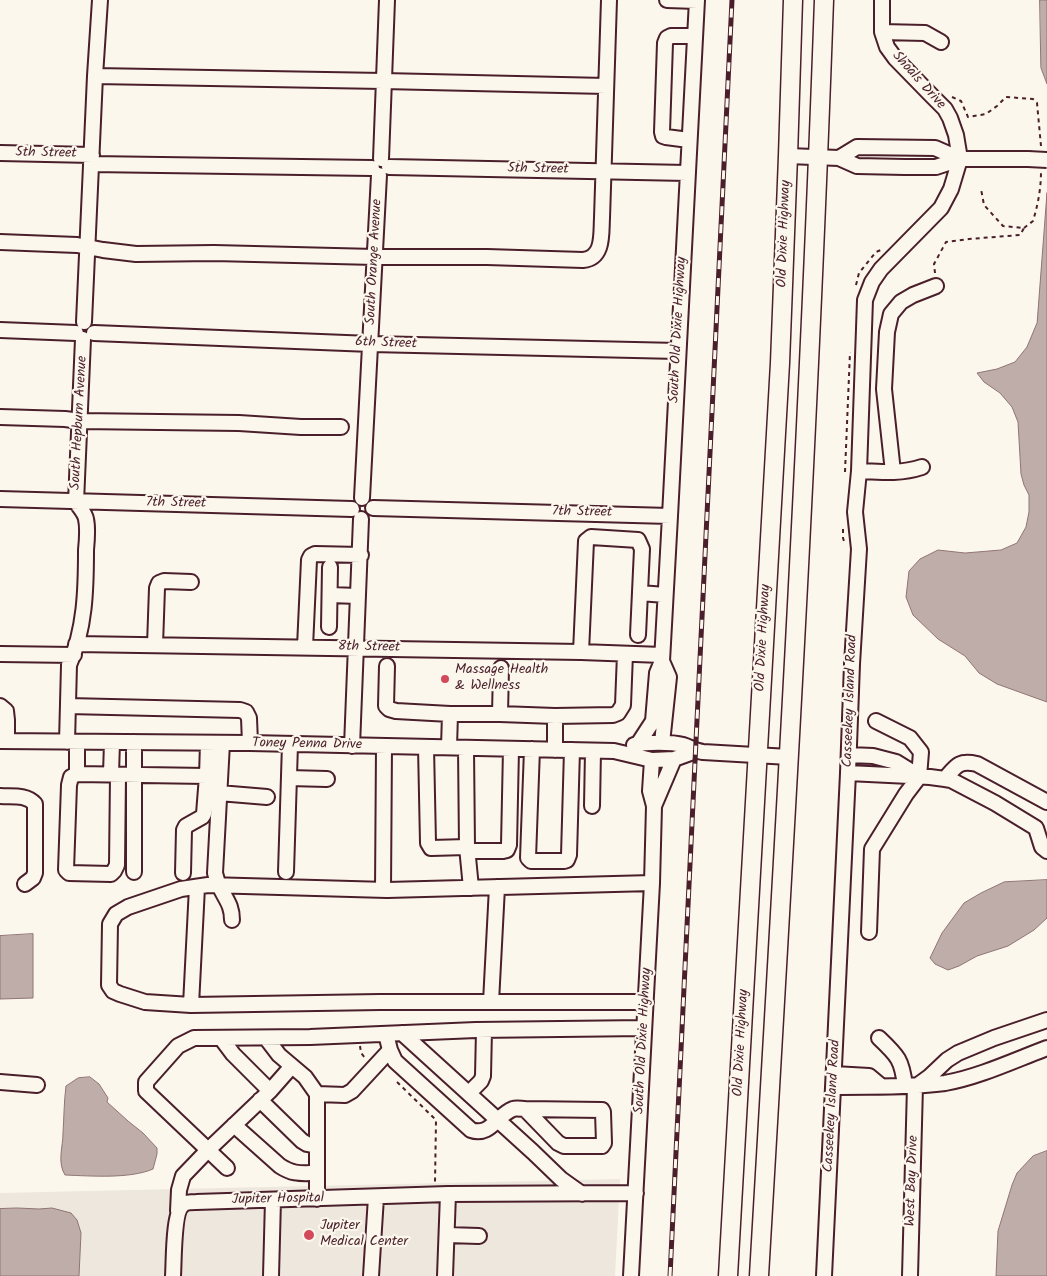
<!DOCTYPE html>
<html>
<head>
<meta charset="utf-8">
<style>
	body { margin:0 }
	canvas { display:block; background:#fbf7ec }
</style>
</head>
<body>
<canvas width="1047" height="1276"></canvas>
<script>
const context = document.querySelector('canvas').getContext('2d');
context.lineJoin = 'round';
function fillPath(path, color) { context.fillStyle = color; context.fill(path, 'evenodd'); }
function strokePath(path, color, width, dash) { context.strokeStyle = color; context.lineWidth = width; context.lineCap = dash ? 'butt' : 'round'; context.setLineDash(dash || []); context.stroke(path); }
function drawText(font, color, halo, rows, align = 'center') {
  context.font = font + ' Kalam,sans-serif'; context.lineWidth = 4.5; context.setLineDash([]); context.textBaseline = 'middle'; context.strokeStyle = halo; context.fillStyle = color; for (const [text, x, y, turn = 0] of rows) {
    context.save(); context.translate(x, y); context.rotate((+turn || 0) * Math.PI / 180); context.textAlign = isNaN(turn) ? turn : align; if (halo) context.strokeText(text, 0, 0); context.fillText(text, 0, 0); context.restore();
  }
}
const built = new Path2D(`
	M620,1179L615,1276H0V1193Z`);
const water = new Path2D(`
	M1040,0H1047V84L1041,68Z
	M1047,193V702L997,684L979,673L965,656L938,639L913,615L906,597L909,571L920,559L938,550L965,553L1001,550L1017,543L1026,527L1029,512V495L1024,485L1021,474L1018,422L1012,407L1000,393L984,382L977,373L997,369L1015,362L1027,347L1037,323Z
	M1047,880V918L1034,930L1008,946L977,956L959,966L948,970L935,964L930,958L942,933L964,903L981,893L1004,882Z
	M33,934V998L0,999V936Z
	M90,1077L99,1084L108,1098L107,1102L128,1121L143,1133L157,1148V1154L153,1169C130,1179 91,1176 65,1175C57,1162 63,1147 63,1133C64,1117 64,1101 66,1086L78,1078Z
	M1047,1151V1276H996L998,1231L1012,1185L1017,1173L1033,1156Z
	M17,1208L39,1209L52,1208L71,1213L77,1220L81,1233L79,1276H0V1209Z`);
const path = new Path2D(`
	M952,97L961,101L968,117L986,114L997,106L1006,97L1033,99L1037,103L1041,146
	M1024,228L1033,221C1038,204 1041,189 1041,171
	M935,273L934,264L946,242L969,239L1020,235L1024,228L1003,226L984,205L981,189
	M856,285L859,273L876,252L881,250
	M845,472L850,352
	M843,529V538L845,544
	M360,1046L361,1053L366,1059
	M397,1082L436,1120L435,1183`);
const minor = new Path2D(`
	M667,0L697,1
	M882,32L925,33L941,42
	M95,76L383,81L606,86
	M689,140L666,137L663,136L662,132L665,43L667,38L671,36H695
	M0,153L92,155
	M788,156L839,158L857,166L905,167H936L960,159H1028
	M839,158L857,147L935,148L960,159
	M381,159L387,0
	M91,164L372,168
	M389,167L687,173
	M0,242L77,245L103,250L136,254L214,253L375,257H487L583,260C604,258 601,234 602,218L609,0
	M84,322L95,76L100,0
	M0,330L76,333
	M94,333L371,344L678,351
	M0,417L65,419L80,421L239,423L301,427H341
	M859,471C880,472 901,474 922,467
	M893,472L884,389L887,332L891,314L901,302L913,295L936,286
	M362,498L379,175
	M0,499L352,509
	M373,508L670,516
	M640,593L665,595
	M330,595L358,596
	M329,627L330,567
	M76,644L581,652L662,655
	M155,645L157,588L159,583L164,581L191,582
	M305,647L309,560L311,556L315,554L361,555
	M581,652L586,541L591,537L638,540L642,549L638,635
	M0,654L74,655
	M662,661L669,677L662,743
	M387,666L386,706L389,709L396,711L450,714H500L555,716L613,715L618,713L623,705L625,654
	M0,706L6,711L7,720V741
	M68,706L240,710L246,712L249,718L250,743
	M500,714L501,668
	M0,741L250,743L614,751L652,760L674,759L696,751
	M67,742L69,665C85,630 86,589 86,550C87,540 88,528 86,519C85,513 79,507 76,502L83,339
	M77,742V774L207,776L208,743
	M222,743L215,873C216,877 217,881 219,885C225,899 232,904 232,920
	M638,744L653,721L657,673L662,661L670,516L697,0
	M634,745C645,742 672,742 683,745C690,747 695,751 703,752L789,757
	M352,746L361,519
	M426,747L428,843L431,848L467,847
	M449,747L450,714
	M466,748L467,847L471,888
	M532,749L528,858L531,861H564L567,860L569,855L572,750
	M555,750V716
	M849,755L873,756L896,762L917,775
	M848,773L930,777L945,779
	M77,774L71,777L69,785L66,870L69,873L111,874L114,871L117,865L118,775
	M111,774L112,742
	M289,778L327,779
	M219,793L267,797
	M0,796C12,797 26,794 35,804V873L33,878L25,884
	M1047,802L977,764C958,760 956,766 945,779L951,780L995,803L1036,828L1042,847L1047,851
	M592,806L593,751
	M654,806L674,759
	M468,851H503L507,850L509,845L511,749
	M134,872V742
	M286,872L290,744
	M183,873L184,830L186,826L202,817L204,814L207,776
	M383,890L384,746
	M869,932L872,849L906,794L919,777L921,752L910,738L876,721
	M491,1002L497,887
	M646,1002H380L191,1005L145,1002L120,994L113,991L109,985L110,924L116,914L128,907L181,889L208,885L387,890L652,883
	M191,1005L197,887
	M402,1033L533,1152L561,1179L582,1194
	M386,1034L390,1050L395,1061L471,1130C490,1137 497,1115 513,1109C516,1108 522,1109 525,1109L602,1110L603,1112L604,1143L602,1146H564L558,1143L525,1109
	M221,1038L233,1054L270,1091
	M266,1038L279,1055L305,1077L317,1094V1199
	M879,1038C898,1056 902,1060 905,1086
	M834,1074L869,1076L881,1086
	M0,1082L37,1085
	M918,1085L929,1077L947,1060L958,1053L994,1038L1047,1020
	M834,1087C871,1086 908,1088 945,1083C979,1077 1015,1060 1047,1048
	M469,1093L481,1081L483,1076L484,1030
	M317,1094L345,1095L352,1091L390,1050
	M260,1100L302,1141L307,1144L317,1146
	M234,1125L280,1166C294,1175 301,1173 317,1173
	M227,1168L146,1091V1082L178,1046L194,1038L310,1037L476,1030L644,1028
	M178,1211L179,1190L183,1176L208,1150L270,1091L292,1066
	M447,1235L479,1236
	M173,1276C174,1262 173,1210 184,1204C187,1202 193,1202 196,1202L448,1194L636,1193
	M271,1276L273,1200
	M371,1276L376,1197
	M445,1276L448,1194
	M631,1276L652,883L654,806L650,791L652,760
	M824,1276L848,773L852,664L859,549L855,512L859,471L865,300L872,282L881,269L941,208L951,189L960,159L956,135L950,118L945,109L932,96L895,58L887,47L882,32V0
	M910,1276L915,1086`);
const major = new Path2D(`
	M728,1276L780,363L788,156L793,0
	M759,1276C784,851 809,426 824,0`);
const rail = new Path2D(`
	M670,1276L732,0`);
const minorBridge = new Path2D(`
	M1028,159L1047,160`);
const markers = [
	[445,679,5,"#d1495b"],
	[309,1235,6,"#d1495b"]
];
const streetNames = [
	["Shoals Drive",918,81,48],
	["5th Street",46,154,1],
	["5th Street",538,170,1],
	["Old Dixie Highway",785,234,-88],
	["South Orange Avenue",375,262,-87],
	["South Old Dixie Highway",679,330,-87],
	["6th Street",386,344,2],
	["South Hepburn Avenue",80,423,-87],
	["7th Street",176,504,1],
	["7th Street",582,513,1],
	["Old Dixie Highway",764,638,-87],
	["8th Street",369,648,1],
	["Casseekey Island Road",851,701,-88],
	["Toney Penna Drive",307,745,1],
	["South Old Dixie Highway",644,1041,-87],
	["Old Dixie Highway",742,1043,-87],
	["Casseekey Island Road",833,1106,-87],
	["West Bay Drive",913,1181,-88],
	["Jupiter Hospital",278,1200,-1]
];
const poiNames = [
	["Massage Health",455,671],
	["& Wellness",455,687],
	["Jupiter",320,1227],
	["Medical Center",320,1243]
];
fillPath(built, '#eee7de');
fillPath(water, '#bfadaa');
strokePath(water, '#907477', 1);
strokePath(minor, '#4a1f2b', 18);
strokePath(major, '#4a1f2b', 21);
strokePath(path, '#4a1f2b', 2, [4, 4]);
strokePath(minor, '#fbf7ec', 14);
strokePath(major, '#fbf7ec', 18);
strokePath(rail, '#4a1f2b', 5);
strokePath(rail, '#fbf7ec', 3, [9]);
strokePath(minorBridge, '#4a1f2b', 18, []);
strokePath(minorBridge, '#fbf7ec', 14);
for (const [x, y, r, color] of markers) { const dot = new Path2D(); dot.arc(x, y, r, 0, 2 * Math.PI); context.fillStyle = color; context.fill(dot); strokePath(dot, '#fbf7ec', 2); }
drawText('14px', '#4a1f2b', '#fbf7ec', streetNames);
drawText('14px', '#4a1f2b', '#fbf7ec', poiNames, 'left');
</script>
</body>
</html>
